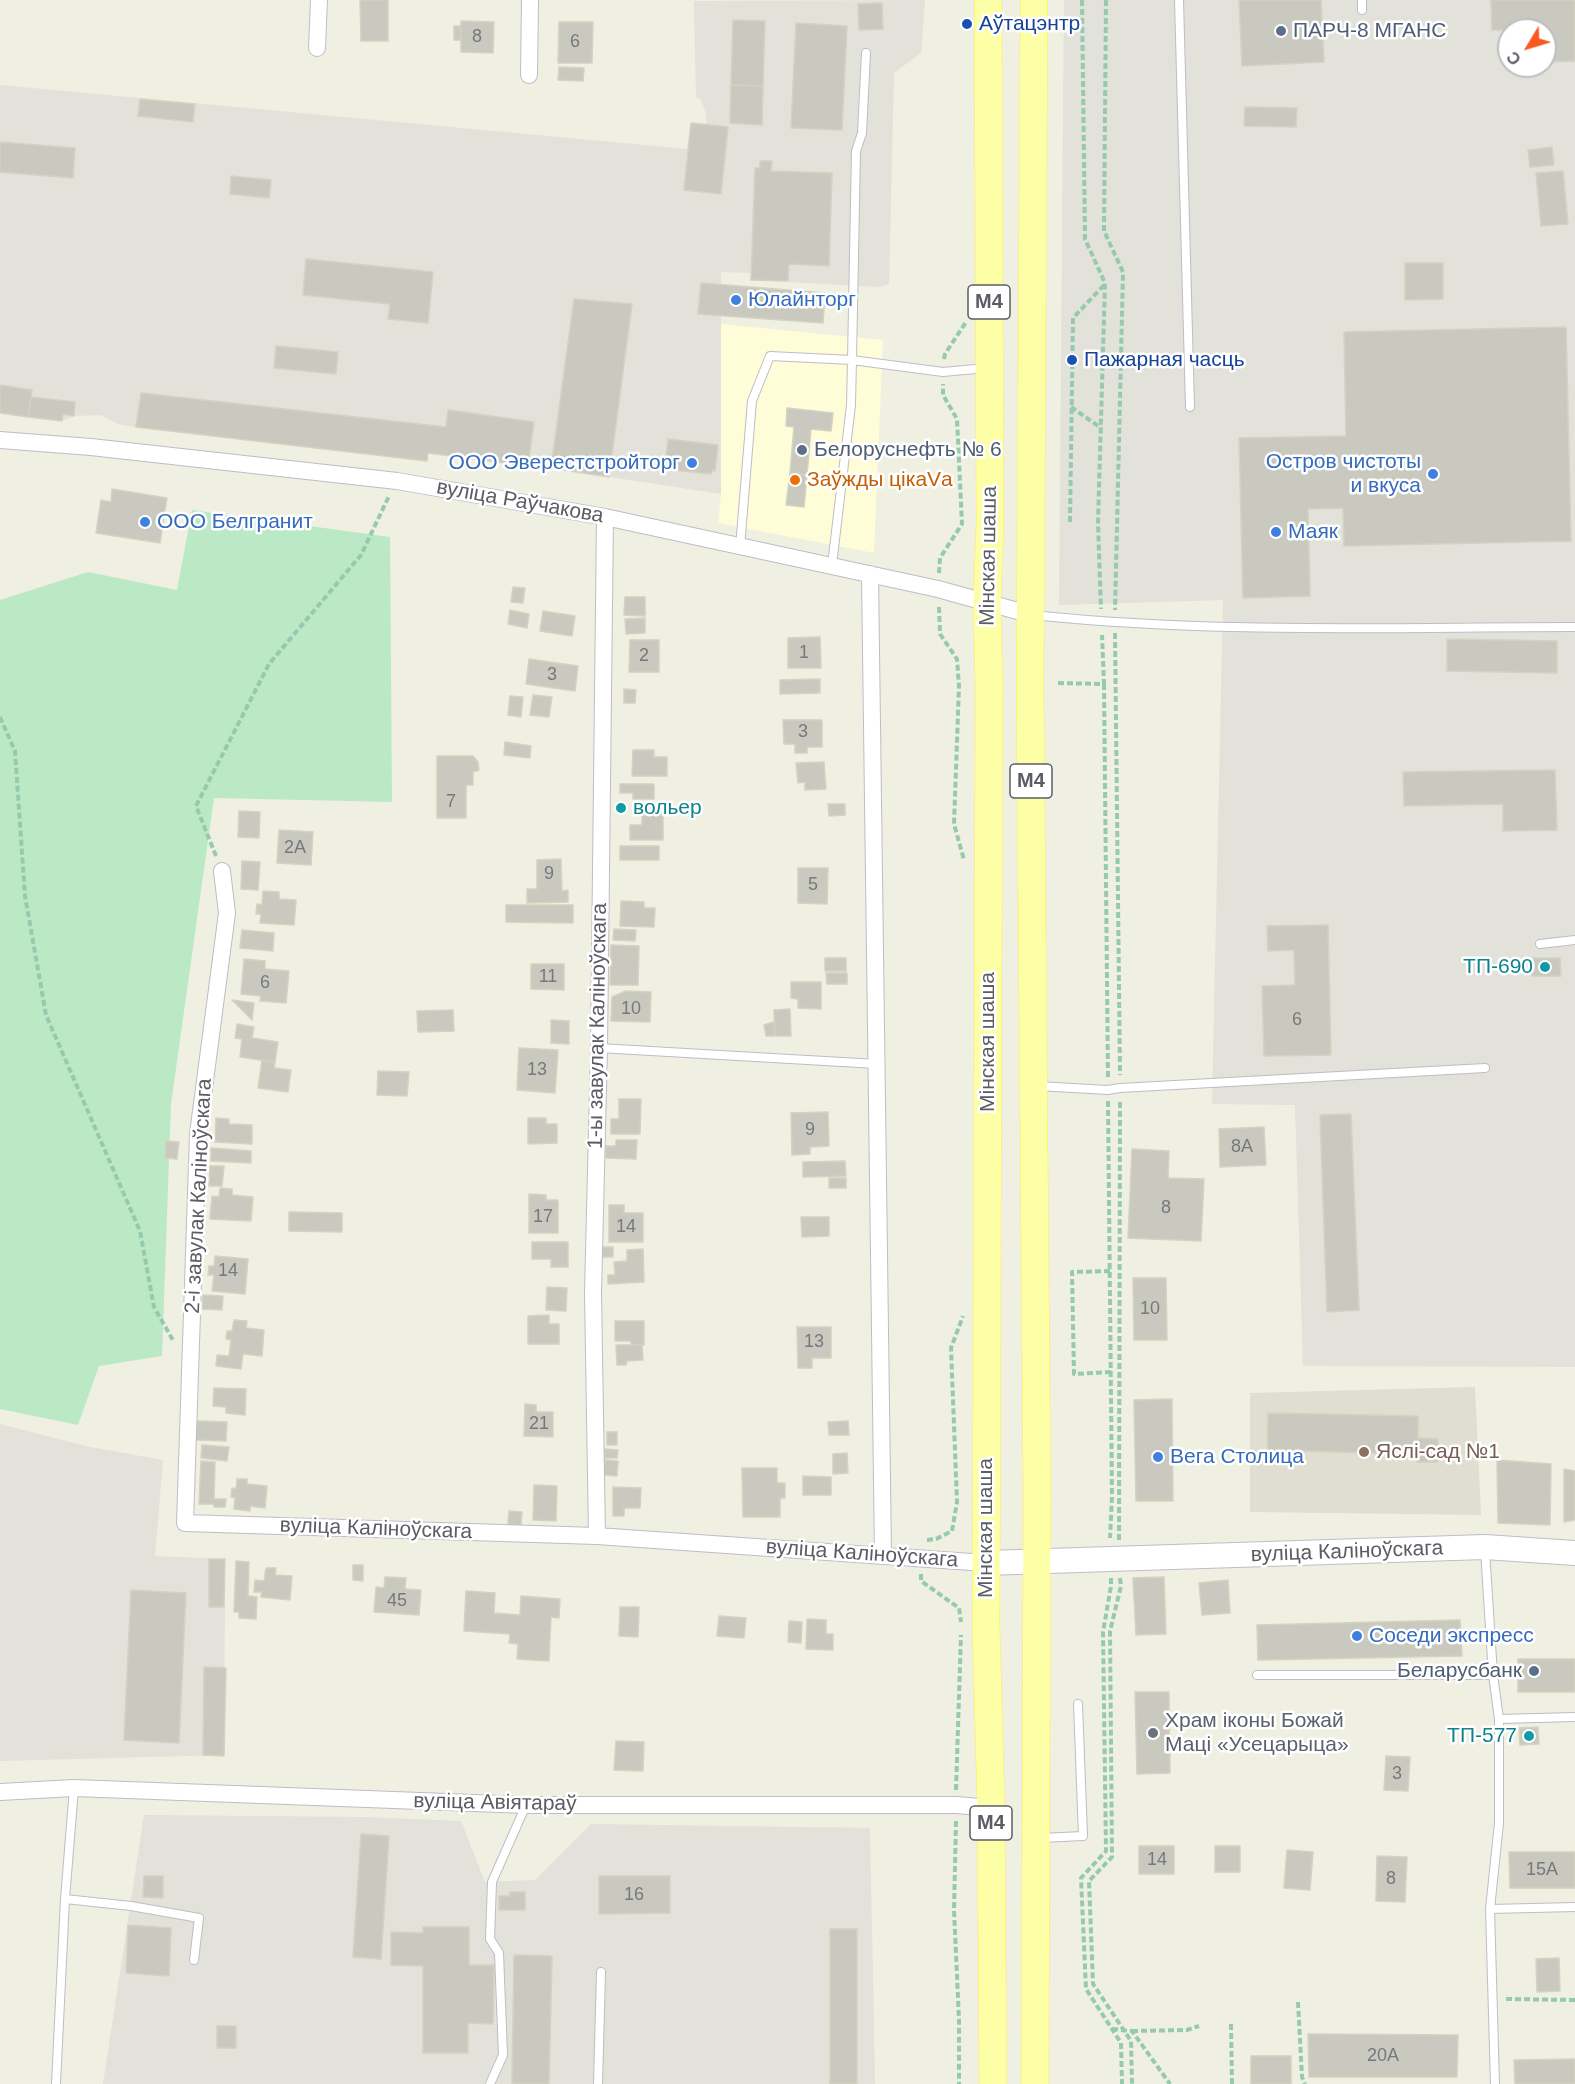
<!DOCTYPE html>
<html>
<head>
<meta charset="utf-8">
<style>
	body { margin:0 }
	#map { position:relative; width:1575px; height:2084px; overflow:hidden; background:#efefe2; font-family:Arial,sans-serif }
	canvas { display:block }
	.north { position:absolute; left:1497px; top:18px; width:60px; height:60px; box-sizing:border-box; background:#fff; border:2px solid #bdbec1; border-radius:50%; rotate:232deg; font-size:16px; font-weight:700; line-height:24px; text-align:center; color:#5b5d65 }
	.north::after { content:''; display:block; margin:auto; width:21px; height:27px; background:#f9581e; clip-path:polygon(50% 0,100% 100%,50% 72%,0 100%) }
</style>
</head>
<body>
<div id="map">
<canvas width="1575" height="2084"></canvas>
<div class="north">С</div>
</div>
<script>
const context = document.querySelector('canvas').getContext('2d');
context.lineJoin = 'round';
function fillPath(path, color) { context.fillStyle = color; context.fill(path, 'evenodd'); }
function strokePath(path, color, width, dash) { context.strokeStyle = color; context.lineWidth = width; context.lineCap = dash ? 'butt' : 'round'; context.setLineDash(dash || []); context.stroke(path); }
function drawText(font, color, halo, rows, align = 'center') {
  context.font = font + ' Arial,sans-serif'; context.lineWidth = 5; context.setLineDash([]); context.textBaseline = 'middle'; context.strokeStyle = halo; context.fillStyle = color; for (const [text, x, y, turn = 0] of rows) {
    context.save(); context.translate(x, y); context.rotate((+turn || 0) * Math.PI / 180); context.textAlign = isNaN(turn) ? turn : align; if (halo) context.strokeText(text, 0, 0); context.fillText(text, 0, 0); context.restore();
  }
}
const commercial = new Path2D(`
	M721,324L883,340L874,553L718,523L721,494Z`);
const industrial = new Path2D(`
	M925,0L921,53L894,73L889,284L879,287L751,280V273L721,272V494L551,468L428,453L427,461L136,427L118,424L101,415L74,416L62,421L0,413V85L687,149L691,123L706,124V112L700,99L696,97L694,1Z
	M1064,0H1575V1367L1303,1366L1295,1105L1212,1104L1223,600L1059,605ZM1509,30H1545V66H1509Z
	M0,1424L90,1447L163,1460L155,1556L225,1559L224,1755L0,1761Z
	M144,1815L365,1817L461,1821L485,1882L535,1880L591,1824L870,1828L875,2084H103Z`);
const education = new Path2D(`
	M1475,1387L1481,1515L1250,1512V1393Z`);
const green = new Path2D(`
	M192,510L390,537L392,802L214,798L171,1104L162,1356L99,1366L78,1425L0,1409V600L88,572L177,590Z`);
const building = new Path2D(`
	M360,0H388V41H361Z
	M1239,0H1321L1324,62L1242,66Z
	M1491,0H1575V61L1545,62V30H1492Z
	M882,3L883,29L859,30L858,4Z
	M733,20L765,21L763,86L731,85Z
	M461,21L494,22L493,53L461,52Z
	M559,22H593L592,63H558Z
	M796,23L847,26L842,130L791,128Z
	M454,26H461V40H454Z
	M559,67L584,68L583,81L558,80Z
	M731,85L763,86L762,125L730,123Z
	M140,99L195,104L193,122L138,116Z
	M1245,107L1297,108L1296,127L1244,126Z
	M691,123L728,127L721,194L684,190Z
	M0,142L75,148L73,178L0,172Z
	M1552,147L1554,165L1530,167L1528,150Z
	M760,161H772L771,171L832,173L829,266L789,264L788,281L751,280L755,168H760Z
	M1563,171L1568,224L1541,226L1536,173Z
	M231,176L271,180L269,198L230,194Z
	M306,259L433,272L428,323L388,319L390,304L303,295Z
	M1405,263H1443V299L1405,300Z
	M701,283L825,293L823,323L698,314Z
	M574,299L632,304L609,477L551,468Z
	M1566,327L1571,541L1344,546L1343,508L1308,509L1310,596L1243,598L1239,438L1346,436L1344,332Z
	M276,346L338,352L336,374L274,368Z
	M0,385L32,390L28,417L0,413Z
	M141,393L446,427L448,410L534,422L528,466L428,453L427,461L136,427Z
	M31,397L75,402L74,416L63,414L62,421L28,417Z
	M787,408L833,413L831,431L811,429L807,475L790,473L794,427L786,426Z
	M668,439L718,445L715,471L712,470L711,474L674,470L676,458L666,456Z
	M790,473L807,475L804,507L786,505Z
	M112,489L167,498L160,543L96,533L101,500L111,502Z
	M513,587L525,588L523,603L511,602Z
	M625,597H645V616L624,615Z
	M510,610L529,614L527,628L508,624Z
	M543,611L575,616L572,636L540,631Z
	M645,618V633L626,634L625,619Z
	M820,637L821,668H788V638Z
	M1447,639L1557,641V673L1447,671Z
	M630,640H659V672H629Z
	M529,659L578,666L575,691L526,684Z
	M820,679V693L780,694V680Z
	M624,689L636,690L635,703H624Z
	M533,695L552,697L549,717L530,715Z
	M510,696L523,697L521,717L508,715Z
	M783,720H822V747H807V753H795V744H784Z
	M505,742L531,746L530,758L504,755Z
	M633,750H654V757H667V776H632Z
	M437,756H473L478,762L479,770L473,772V785H466V818H437Z
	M824,762L826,789L805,790V782L798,783L796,763Z
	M1555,770L1557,830L1503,831V804L1404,806L1403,772Z
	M620,784H654V799H633V793H620Z
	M828,804H845V815L829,816Z
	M239,811L260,812L259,838L238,837Z
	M642,813H663V840H630V825H642Z
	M279,830L313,832L311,865L277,863Z
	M620,846H659V860H620Z
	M561,859L562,891L568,890V902L527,903V889H537V860Z
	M242,861L260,862L258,890L241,889Z
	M798,868H828L827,904L798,903Z
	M263,891L279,892V899L296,900L294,925L260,923L261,914H256L257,904L262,905Z
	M621,901L644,902V908H655L654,927L620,926Z
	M506,905H573V923L506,922Z
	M1328,925L1331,1055L1264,1056L1262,986L1295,985L1294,950L1268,951L1267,926Z
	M614,929L636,930L635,941L613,940Z
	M242,930L274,933L273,951L240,948Z
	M611,945L639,946L638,985H610Z
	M825,958H846V971H825Z
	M1530,958H1560L1561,976H1531Z
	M244,959L265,961V969L289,971L286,1003L260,1001L261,996L241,994Z
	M531,964H564V990L531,989Z
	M826,973H847V984H827Z
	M791,982H821V1009L798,1008V999L791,998Z
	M626,991L651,992L650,1022L611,1021L612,997Z
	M232,1000L254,1003L252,1020Z
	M790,1009L791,1036H775L774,1010Z
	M453,1010L454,1031L418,1032L417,1011Z
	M551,1020L569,1021V1044L551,1043Z
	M774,1022L775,1036H766L764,1025Z
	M237,1024L254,1027L252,1038L278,1042L275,1062L240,1057L242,1039L235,1038Z
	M519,1048L558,1050L555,1093L517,1090Z
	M262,1060L275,1062L274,1068L291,1070L288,1092L258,1088Z
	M378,1071L409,1072L407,1096L377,1095Z
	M619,1099H641L640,1134H611V1119H619Z
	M828,1112L829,1146L810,1147V1154L792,1155L791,1113Z
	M1351,1114L1359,1310L1327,1312L1320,1115Z
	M216,1118L229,1119V1124L252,1125V1144L215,1142Z
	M528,1118H546V1124H557V1143L528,1144Z
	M1264,1127L1266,1165L1220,1167L1219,1129Z
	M616,1140H637L636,1159L606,1158V1146H616Z
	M166,1141L179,1142L177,1159L165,1158Z
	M211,1148L251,1151V1163L211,1161Z
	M1132,1149L1169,1151L1168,1178L1204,1179L1201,1241L1128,1238Z
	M845,1161L846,1176L803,1177V1162Z
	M210,1166H224L222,1186H209Z
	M829,1178H846V1188H829Z
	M220,1188L232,1189V1195L253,1197L251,1221L210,1219L212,1196L219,1197Z
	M529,1194L546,1195V1200H558V1233H529Z
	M609,1205H624V1213H643V1242H609Z
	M289,1212L342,1213V1232L289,1231Z
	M801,1217H829V1236L802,1237Z
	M532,1242H568V1267H551V1259H532Z
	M600,1247H613V1257H600Z
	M643,1249L644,1282L608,1284V1275H615L614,1262L627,1261V1250Z
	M215,1256L248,1259L245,1294L212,1291L214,1275H208L209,1266H214Z
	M1133,1278H1166L1167,1340H1134Z
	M547,1287L567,1288L566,1311L546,1310Z
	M203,1295L223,1296L222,1310L202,1309Z
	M549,1315V1324H559V1344H528V1316Z
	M234,1320L247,1321L246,1328L264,1330L262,1356L243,1354L241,1369L216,1366L217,1355L229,1356L231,1340L226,1339L227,1331H232Z
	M615,1321H644V1345H631V1341H615Z
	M797,1327H831V1358H812V1368H798Z
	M616,1345H642L643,1360L627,1361L626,1365H617Z
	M214,1388L246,1389L245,1415L226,1413V1407L213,1406Z
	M1172,1399L1173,1501H1136L1134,1400Z
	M525,1404L536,1405V1412H553V1437L524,1436Z
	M1268,1413L1418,1416V1438L1438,1439V1462H1417V1454L1298,1451V1465H1267Z
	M197,1421L227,1422L226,1441L196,1440Z
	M848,1421L849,1435H829L828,1422Z
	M607,1432H617V1445H607Z
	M202,1445L229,1447L227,1461L201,1458Z
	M605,1449L618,1450L617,1458H605Z
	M847,1453L848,1473L833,1474V1454Z
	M605,1460L618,1461L617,1476L604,1475Z
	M1497,1460L1551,1464L1550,1525L1498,1523Z
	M201,1461L215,1462L214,1499H226L225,1507H214V1504H199Z
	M742,1468H777V1483H785V1498H780V1517H743Z
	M1564,1469L1575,1471V1520L1564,1522Z
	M803,1476L831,1477V1495H803Z
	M237,1479H247V1484L267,1486L265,1508L250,1506V1511L234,1509L235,1498L231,1497L232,1488L236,1489Z
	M534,1485L557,1486L556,1521L533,1520Z
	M613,1487L641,1488L640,1508H624V1516H613Z
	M509,1511L522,1512L521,1525L508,1524Z
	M209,1559H225L224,1607H209Z
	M236,1561L249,1562L248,1596L257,1597L256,1619L239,1618V1612H234Z
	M353,1565H363V1581L353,1580Z
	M266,1568H276L275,1575L292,1576L290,1600L261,1597L262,1592H254L255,1580L264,1581Z
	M385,1577L406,1578L405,1589L421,1590L419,1615L374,1612L376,1587L384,1588Z
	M1164,1577L1166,1634L1136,1635L1133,1578Z
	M1228,1580L1230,1613L1202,1615L1199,1583Z
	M131,1590L186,1593L179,1743L124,1740Z
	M466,1591L495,1593L494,1613L520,1615L521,1596L560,1599L559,1618L551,1617L549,1661L517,1659L518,1644L509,1643L510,1634L464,1631Z
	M620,1607H639L638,1637L619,1636Z
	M719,1616L746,1618L744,1638L717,1636Z
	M807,1619L826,1620V1634H833V1650L806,1649Z
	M1460,1620L1462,1656L1258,1660L1257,1625Z
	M789,1621L802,1622L801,1643L788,1642Z
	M1518,1659H1575V1692H1518Z
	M204,1667L226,1668L224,1756L203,1755Z
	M1135,1692H1169L1170,1773L1137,1774Z
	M1538,1727L1539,1744L1520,1745L1519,1728Z
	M616,1741L644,1742L643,1771L614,1770Z
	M1386,1756L1410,1757L1408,1791L1384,1790Z
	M361,1834L389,1836L381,1959L353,1957Z
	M1139,1846H1174V1874H1139Z
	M1215,1846H1240V1872H1215Z
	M1287,1850L1313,1852L1310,1890L1284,1888Z
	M1509,1852H1575V1888H1510Z
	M1377,1856L1407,1857L1405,1902L1376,1901Z
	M144,1876H163V1898L143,1897Z
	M599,1876H670V1913L599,1914Z
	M510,1892H525V1910H499V1896H510Z
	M128,1925L171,1928L169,1976L126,1973Z
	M423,1927H469V1965H494L493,2024L468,2023V2053H423V1966L391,1965V1932L423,1933Z
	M830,1929H857V2084H830Z
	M514,1955L552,1956L549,2084H512Z
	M1559,1958L1560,1991L1537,1992L1536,1959Z
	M217,2026H236V2048H217Z
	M1308,2034L1458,2035L1457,2077H1309Z
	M1251,2056H1291V2084H1251Z
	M1575,2059V2084H1515L1514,2060Z`);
const path = new Path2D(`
	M1082,0L1085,239L1105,283L1098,523L1101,609
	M1106,0L1104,231L1123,272L1115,610
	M944,359L945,354L966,322
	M1071,407L1101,428
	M1070,522L1073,318L1105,284
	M939,573L940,558L962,524L957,419L943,395V384
	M939,607L940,634L957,659L959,686L954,824L964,860
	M1115,633L1120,1075
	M1058,683L1104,684L1102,635
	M1104,684L1108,1079
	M0,717L15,751L25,896L46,1015L140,1231L154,1307L174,1342
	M216,856L196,806L269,664L361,555L389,496
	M1108,1101L1112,1497L1110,1538
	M1110,1271L1072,1272L1074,1374L1111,1372
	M927,1540L936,1539L952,1531L957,1502L951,1348L963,1316
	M1119,1540L1120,1101
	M921,1574V1581L959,1608L961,1622
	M1111,1578V1586L1103,1632L1106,1851L1081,1878L1086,1989L1121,2043L1122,2084
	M1120,1578L1121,1586L1110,1631L1112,1857L1089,1881L1093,1984L1131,2041L1132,2084
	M956,1790L961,1635
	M956,1821L954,1910L959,2020V2084
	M1506,1999L1575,2000
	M1298,2002L1302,2077L1305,2084
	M1231,2024L1232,2084
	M1112,2029L1132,2031L1170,2084
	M1132,2031L1187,2030L1199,2026`);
const service = new Path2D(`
	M1179,0L1190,407
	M1362,0V10
	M866,53L862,133L856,151L852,360L943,372L986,368
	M740,547L752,401L770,356L852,360L851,405L832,565
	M1033,615C1213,634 1395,627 1575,627
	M1540,944L1575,940
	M599,1048L877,1064
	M1037,1086L1108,1090L1120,1088L1485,1068
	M1485,1550L1493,1675L1499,1719V1823L1490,1909L1495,2084
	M1257,1675H1493
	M1499,1719L1575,1717
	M1041,1838L1083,1836L1078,1704
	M65,1899L131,1906L199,1918L194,1960
	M1490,1909L1575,1907
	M56,2084L65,1899L74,1788
	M490,2084L503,2055L499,1953L490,1939L492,1882L526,1805
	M598,2084L601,1972`);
const minor = new Path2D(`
	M317,48L319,0
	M529,75L530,0
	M0,440L91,447L397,481L605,517L938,589L1032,615
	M870,574L883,1556
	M222,871L227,913L198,1134L185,1523L597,1536L986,1563
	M597,1536L593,1293L599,1048L605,517
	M0,1792L74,1788L527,1805H956L991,1808`);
const secondary = new Path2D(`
	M986,1563L1485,1547L1575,1553`);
const primary = new Path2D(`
	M988,0L990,522L987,604L989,684L986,1626L991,1808L993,2084
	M1034,0L1030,683L1037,1494L1035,2084`);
const markers = [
	[967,24,6,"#1a4fb4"],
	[1281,31,6,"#5c6f8a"],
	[736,300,6,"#3f7fe0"],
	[1072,360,6,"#1a4fb4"],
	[802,450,6,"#5c6f8a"],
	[692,463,6,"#3f7fe0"],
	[1433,474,6,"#3f7fe0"],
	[795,480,6,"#e8710a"],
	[145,522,6,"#3f7fe0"],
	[1276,532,6,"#3f7fe0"],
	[621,808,6,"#0f9aa8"],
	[1545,967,6,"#0f9aa8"],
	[1364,1452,6,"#8d6e63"],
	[1158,1457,6,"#3f7fe0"],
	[1357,1636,6,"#3f7fe0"],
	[1534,1671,6,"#5c6f8a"],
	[1153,1733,6,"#6b7280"],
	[1529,1736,6,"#0f9aa8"]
];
const numberNames = [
	["8",477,37],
	["6",575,42],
	["1",804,653],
	["2",644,656],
	["3",552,675],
	["3",803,732],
	["7",451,802],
	["2А",295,848],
	["9",549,874],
	["5",813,885],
	["11",548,977],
	["6",265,983],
	["10",631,1009],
	["6",1297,1020],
	["13",537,1070],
	["9",810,1130],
	["8А",1242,1147],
	["8",1166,1208],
	["17",543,1217],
	["14",626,1227],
	["14",228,1271],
	["10",1150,1309],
	["13",814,1342],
	["21",539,1424],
	["45",397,1601],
	["3",1397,1774],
	["14",1157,1860],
	["15А",1542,1870],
	["8",1391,1879],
	["16",634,1895],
	["20А",1383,2056]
];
const shields = [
	[989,302,42],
	[1031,781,42],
	[991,1823,42]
];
const shieldNames = [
	["М4",989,302],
	["М4",1031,781],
	["М4",991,1823]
];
const transitNames = [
	["Аўтацэнтр",979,24],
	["Пажарная часць",1084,360]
];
const serviceNames = [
	["ПАРЧ-8 МГАНС",1293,31],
	["Белоруснефть № 6",814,450],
	["Беларусбанк",1522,1671,"right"]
];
const shopNames = [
	["Юлайнторг",748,300],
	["Остров чистоты",1421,462,"right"],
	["и вкуса",1421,486,"right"],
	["ООО Эверестстройторг",680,463,"right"],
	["ООО Белгранит",157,522],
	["Маяк",1288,532],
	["Вега Столица",1170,1457],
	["Соседи экспресс",1369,1636]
];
const foodNames = [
	["Заўжды цікаVа",807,480]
];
const streetNames = [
	["вуліца Раўчакова",520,502,10],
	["Мінская шаша",989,556,-89],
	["1-ы завулак Каліноўскага",598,1026,-89],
	["Мінская шаша",988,1042,-90],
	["2-і завулак Каліноўскага",199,1196,-87],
	["Мінская шаша",986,1528,-90],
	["вуліца Каліноўскага",376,1529,2],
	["вуліца Каліноўскага",1347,1552,-2],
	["вуліца Каліноўскага",862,1554,4],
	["вуліца Авіятараў",495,1803,1]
];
const cultureNames = [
	["вольер",633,808,"left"],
	["ТП-690",1533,967],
	["ТП-577",1517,1736]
];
const educationNames = [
	["Яслі-сад №1",1376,1452]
];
const worshipNames = [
	["Храм іконы Божай",1165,1721],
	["Маці «Усецарыца»",1165,1745]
];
fillPath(commercial, '#fffdd7');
fillPath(industrial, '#e2e1da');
fillPath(education, '#dfded1');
fillPath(green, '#bce9c5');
fillPath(building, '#cac9bf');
strokePath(building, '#d4d2c0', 1.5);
strokePath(service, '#bdbec5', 10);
strokePath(minor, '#bdbec5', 18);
strokePath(secondary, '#bdbfc7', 26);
strokePath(primary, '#feed4c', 28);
strokePath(path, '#95caae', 4, [6, 3]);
strokePath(service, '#fff', 8);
strokePath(minor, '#fff', 16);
strokePath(secondary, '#fff', 24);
strokePath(primary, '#fdffa7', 27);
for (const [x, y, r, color] of markers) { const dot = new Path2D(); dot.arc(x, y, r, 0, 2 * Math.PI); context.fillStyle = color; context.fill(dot); strokePath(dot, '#fff', 2); }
drawText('18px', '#77787c', null, numberNames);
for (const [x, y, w] of shields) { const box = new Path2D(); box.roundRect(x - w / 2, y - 17, w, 34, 4.5); context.fillStyle = '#fff'; context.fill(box); strokePath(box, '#5b5d65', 1.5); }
drawText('bold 20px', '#5b5d65', null, shieldNames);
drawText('21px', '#164399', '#fff', transitNames, 'left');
drawText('21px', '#4e5e75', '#fff', serviceNames, 'left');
drawText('21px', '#366cbe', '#fff', shopNames, 'left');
drawText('21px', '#c56008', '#fff', foodNames, 'left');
drawText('21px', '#5b5d65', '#fff', streetNames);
drawText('21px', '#0d838f', '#fff', cultureNames, 'right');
drawText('21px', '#785e54', '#fff', educationNames, 'left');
drawText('21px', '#5b616d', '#fff', worshipNames, 'left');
</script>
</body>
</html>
